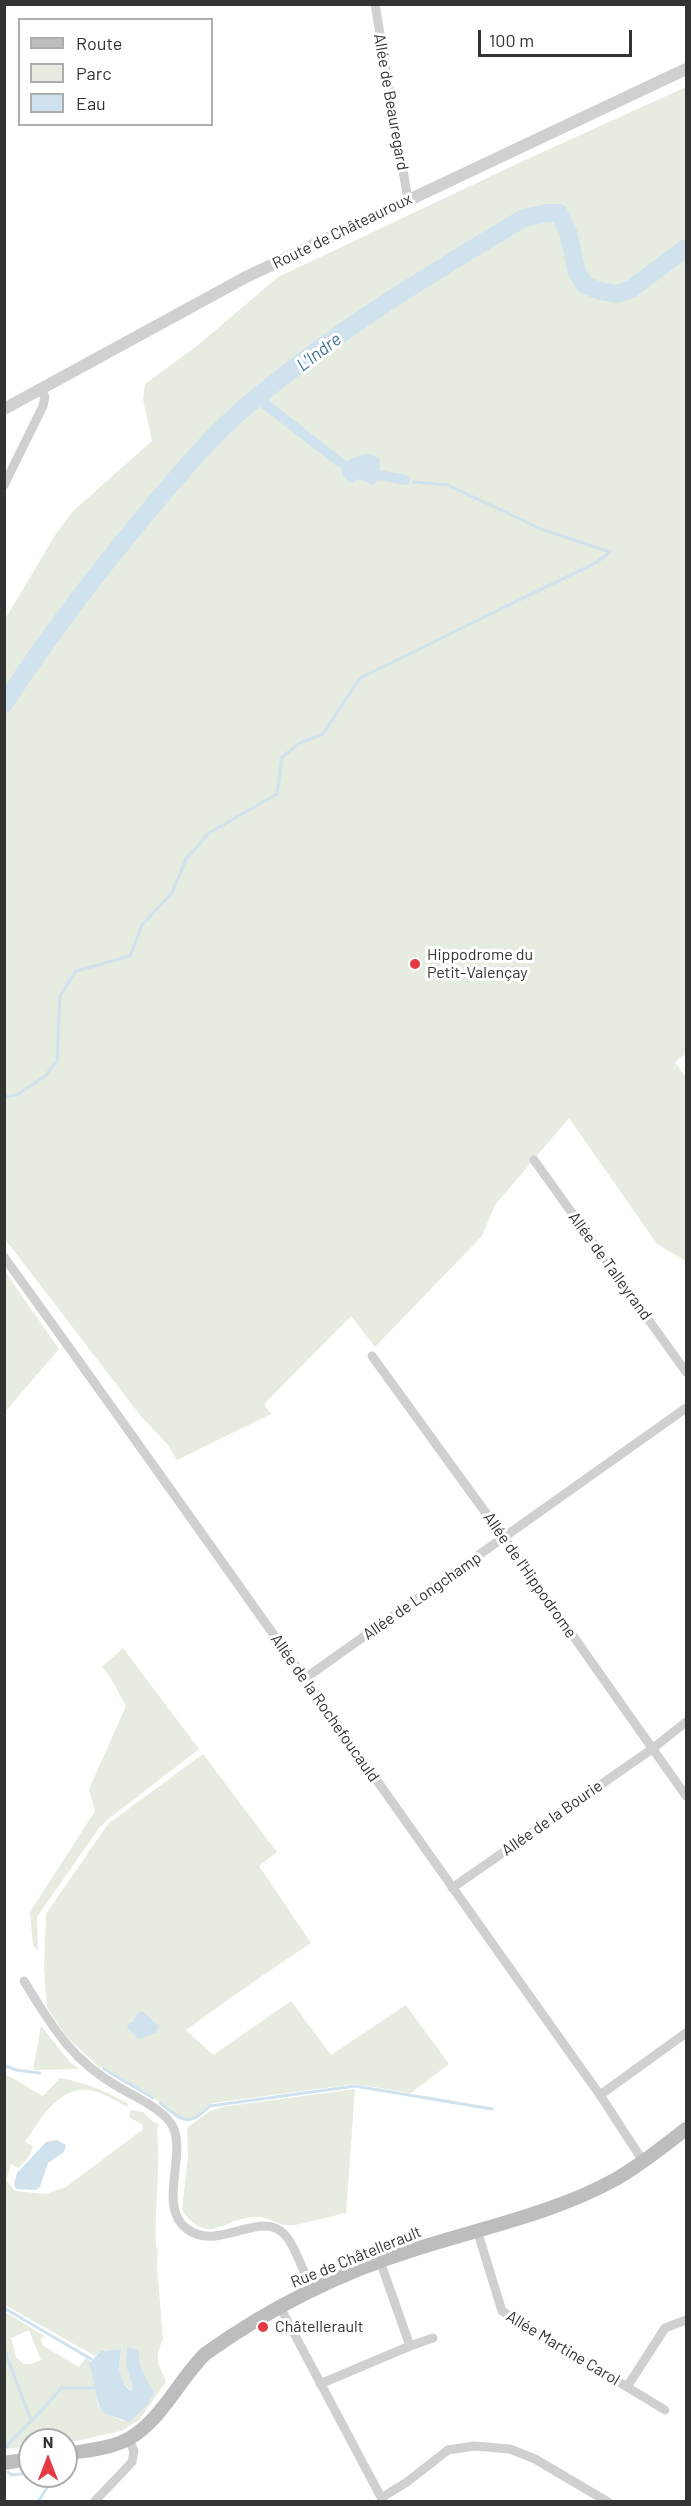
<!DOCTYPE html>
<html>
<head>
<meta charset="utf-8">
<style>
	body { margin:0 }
	#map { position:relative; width:691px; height:2506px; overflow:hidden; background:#fff; font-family:Barlow,sans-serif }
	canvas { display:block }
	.frame { position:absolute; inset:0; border:6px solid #333; pointer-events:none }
	.legend { position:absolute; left:18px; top:18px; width:195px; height:108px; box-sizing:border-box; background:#fff; border:2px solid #adadad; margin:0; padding:8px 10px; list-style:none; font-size:18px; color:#333 }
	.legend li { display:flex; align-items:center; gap:12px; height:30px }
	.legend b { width:30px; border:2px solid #adadad }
	.north { position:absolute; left:18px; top:2428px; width:60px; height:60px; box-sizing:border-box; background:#fff; border:2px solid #adadad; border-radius:50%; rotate:0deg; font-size:16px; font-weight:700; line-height:24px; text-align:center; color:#333 }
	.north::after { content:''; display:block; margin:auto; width:21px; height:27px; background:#e63946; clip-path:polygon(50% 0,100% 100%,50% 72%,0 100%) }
	.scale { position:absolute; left:478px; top:30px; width:154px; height:27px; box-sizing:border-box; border:3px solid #333; border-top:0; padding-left:8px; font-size:18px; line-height:21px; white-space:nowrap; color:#333; -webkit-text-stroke:4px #fff; paint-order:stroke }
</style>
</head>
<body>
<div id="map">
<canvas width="691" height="2506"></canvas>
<div class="frame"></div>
<ul class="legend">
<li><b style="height:8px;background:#bdbdbd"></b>Route</li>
<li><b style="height:16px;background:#e6ecdf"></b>Parc</li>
<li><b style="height:16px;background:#cfe2ee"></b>Eau</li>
</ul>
<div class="north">N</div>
<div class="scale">100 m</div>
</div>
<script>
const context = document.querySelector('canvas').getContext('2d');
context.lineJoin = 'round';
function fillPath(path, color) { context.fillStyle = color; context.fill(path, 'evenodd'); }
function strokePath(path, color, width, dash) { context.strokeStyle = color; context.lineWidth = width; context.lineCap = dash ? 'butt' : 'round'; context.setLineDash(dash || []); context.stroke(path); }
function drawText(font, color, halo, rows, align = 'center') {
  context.font = font + ' Barlow,sans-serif'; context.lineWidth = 6; context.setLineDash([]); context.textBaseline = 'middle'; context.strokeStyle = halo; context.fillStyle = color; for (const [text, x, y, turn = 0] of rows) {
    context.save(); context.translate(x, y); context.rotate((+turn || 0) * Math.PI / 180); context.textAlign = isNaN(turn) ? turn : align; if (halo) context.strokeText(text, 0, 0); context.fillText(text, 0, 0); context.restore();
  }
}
const green = new Path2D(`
	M686,87V1054L675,1062L686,1078V1261L657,1244L569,1118L495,1205L482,1236L375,1347L351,1316L264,1404L271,1414L177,1460L168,1445L139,1414L5,1239V619L57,532L73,511L152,441L143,400L145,384L198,345L278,277L523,161Z
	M4,1270L59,1349L5,1412H4Z
	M123,1648L199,1749L107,1820L99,1828L37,1917L38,1951L33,1945L30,1912L95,1811L89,1789L126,1706C119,1694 112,1677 102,1667Z
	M203,1754L277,1852L259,1866L311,1943L253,1982L186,2030L213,2055L291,2001L331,2055L406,2005L449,2064L411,2093L355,2084L213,2103L195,2117L189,2120L182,2119L153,2097L105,2068H100L66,2036L47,2007L44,1969L46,1914L108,1824Z
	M41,2026L70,2062L79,2069L33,2070Z
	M4,2074C19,2080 29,2089 43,2096L60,2078C84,2082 105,2091 127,2103L128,2107C117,2102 101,2091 88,2090C57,2087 40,2121 25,2142L33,2146L29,2157L18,2168L11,2164L6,2180L15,2191L46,2194L66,2187L142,2130L143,2125L129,2117L131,2110L143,2112L152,2121L159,2124L157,2129C161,2169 154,2208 156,2247L158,2248L157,2266L163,2339L158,2352V2363L166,2382L139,2420L121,2431L67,2443L66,2440H30V2446L5,2449V2312L46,2337H43L40,2340L43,2342L42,2345L79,2367L86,2358L90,2361L98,2404L103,2413L123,2421L154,2393L141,2368L140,2359L126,2365L133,2387L131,2391L120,2379V2349L101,2351L95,2356L5,2305ZM29,2330L41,2360L30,2364H24L16,2357L11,2338Z
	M355,2089L346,2213C334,2215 297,2227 287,2225C274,2223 265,2215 251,2217C219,2222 207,2245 182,2210L188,2155L187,2128L210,2111L222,2107Z`);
const water = new Path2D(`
	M368,453L379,458C381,468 380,477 374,485L358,479L351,483C342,479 341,472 341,463Z
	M142,2011L159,2026L156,2033L138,2039L127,2027L128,2024L133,2022L137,2014Z
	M57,2140L66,2145L64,2152L48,2163L40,2187L36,2190L16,2189L14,2184L17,2173L46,2142Z
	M127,2347L138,2350L141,2368L154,2393L147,2405L129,2422L103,2413C94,2398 95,2379 89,2363L101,2351L121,2349C119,2365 117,2381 131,2391L133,2387L126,2365Z`);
const stream = new Path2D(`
	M414,482L448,485L541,529L610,552
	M4,1097L17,1095L45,1076L57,1061L60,996L76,971L130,956L142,925L172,893L186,859L209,833L277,794L282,757L300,743L323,734L360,678L597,562L610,552
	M4,2065L16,2070L40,2073
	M104,2069L153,2098
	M160,2103C182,2120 187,2129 210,2106L355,2086L492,2109
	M4,2308L91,2359
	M4,2349L31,2420
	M4,2449C23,2428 44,2410 61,2388H96
	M8,2472L12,2475L30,2473
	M38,2502L52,2480V2476`);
const canal = new Path2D(`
	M257,398L341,463
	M379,475L405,480`);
const river = new Path2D(`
	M4,704C49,635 98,571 151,508C182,471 213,434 250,403C336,331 428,275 524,218L547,213H559L568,232L577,272L585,285L600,291L617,294L631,289L686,248`);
const minor = new Path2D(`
	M375,4L408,200
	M4,485L43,406L45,397L40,389
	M534,1160L686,1372
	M4,1257C205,1535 401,1816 600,2095L643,2161
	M372,1356L504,1538L686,1796
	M304,1679L686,1408
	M452,1888L652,1749L686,1722
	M24,1981C53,2028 71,2060 120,2088C136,2097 167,2111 174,2129C185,2159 158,2208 187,2229C219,2253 262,2207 286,2236C296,2248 305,2275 311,2290
	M600,2095L686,2033
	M477,2230L502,2311L665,2410
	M280,2307L383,2501
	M410,2346L433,2338
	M320,2384L410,2346L380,2261
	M627,2387L665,2328L686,2320
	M381,2498L407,2482L448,2450L474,2446L510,2449L535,2459L608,2502
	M94,2502L132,2462L134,2451L129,2439`);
const tertiary = new Path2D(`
	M4,409L246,277L686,69`);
const secondary = new Path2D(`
	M66,2454C87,2450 111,2449 130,2438C162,2419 179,2380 205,2354C268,2309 339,2273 413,2250C480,2228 553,2214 616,2179C641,2165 664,2146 686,2129
	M4,2463L30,2459`);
const markers = [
	[415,964,6,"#e63946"],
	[263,2327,6,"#e63946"]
];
const streetNames = [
	["Allée de Beauregard",391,102,80],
	["Route de Châteauroux",342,231,-26],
	["Allée de Talleyrand",610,1266,54],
	["Allée de l'Hippodrome",530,1575,55],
	["Allée de Longchamp",422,1596,-35],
	["Allée de la Rochefoucauld",325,1708,55],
	["Allée de la Bourie",552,1818,-35],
	["Rue de Châtellerault",356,2257,-22],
	["Allée Martine Carol",563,2348,31]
];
const poiNames = [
	["Hippodrome du",427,955],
	["Petit-Valençay",427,973],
	["Châtellerault",275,2327]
];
const waterNames = [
	["L'Indre",319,352,-37]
];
fillPath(green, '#e6ecdf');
fillPath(water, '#cfe2ee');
strokePath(stream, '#cfe2ee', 3);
strokePath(canal, '#cfe2ee', 10);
strokePath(river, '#cfe2ee', 18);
strokePath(minor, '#d0d0d0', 9);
strokePath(tertiary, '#d0d0d0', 12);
strokePath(secondary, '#bdbdbd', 14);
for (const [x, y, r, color] of markers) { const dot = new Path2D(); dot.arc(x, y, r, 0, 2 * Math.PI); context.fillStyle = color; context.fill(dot); strokePath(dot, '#fff', 2); }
drawText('16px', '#333', '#fff', streetNames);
drawText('16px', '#333', '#fff', poiNames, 'left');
drawText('italic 18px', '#3f7597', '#fff', waterNames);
</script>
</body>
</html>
